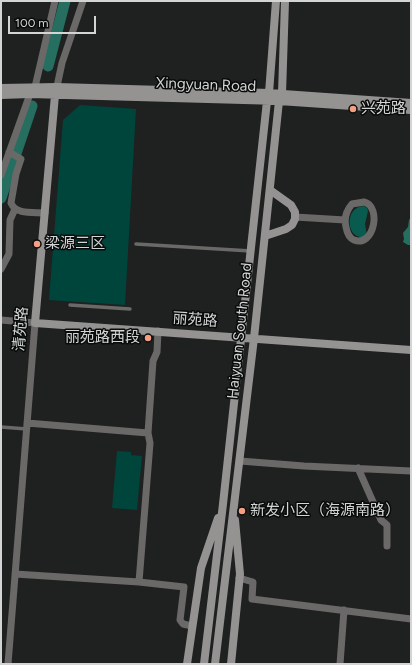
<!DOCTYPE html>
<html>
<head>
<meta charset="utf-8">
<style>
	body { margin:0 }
	#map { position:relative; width:412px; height:665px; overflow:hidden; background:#1e2120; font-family:Figtree,sans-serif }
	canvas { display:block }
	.frame { position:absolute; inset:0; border:2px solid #d3d5d5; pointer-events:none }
	.scale { position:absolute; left:8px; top:16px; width:88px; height:18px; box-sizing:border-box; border:2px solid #d3d5d5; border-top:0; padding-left:5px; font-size:12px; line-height:14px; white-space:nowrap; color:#d3d5d5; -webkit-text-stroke:3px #090a0a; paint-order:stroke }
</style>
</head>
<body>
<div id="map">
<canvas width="412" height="665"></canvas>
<div class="frame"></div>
<div class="scale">100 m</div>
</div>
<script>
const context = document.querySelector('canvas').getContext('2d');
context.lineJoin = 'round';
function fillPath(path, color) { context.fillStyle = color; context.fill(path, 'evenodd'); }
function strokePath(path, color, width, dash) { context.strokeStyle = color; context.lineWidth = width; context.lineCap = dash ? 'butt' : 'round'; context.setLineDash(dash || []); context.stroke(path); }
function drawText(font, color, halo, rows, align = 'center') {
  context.font = font + ' Figtree,"Noto Sans SC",sans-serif'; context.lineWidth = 3; context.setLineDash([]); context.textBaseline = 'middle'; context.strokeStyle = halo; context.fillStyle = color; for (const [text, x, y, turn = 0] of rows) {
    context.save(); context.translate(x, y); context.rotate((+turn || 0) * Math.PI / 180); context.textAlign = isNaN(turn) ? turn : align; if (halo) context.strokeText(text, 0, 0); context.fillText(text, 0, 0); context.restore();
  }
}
const green = new Path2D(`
	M80,105L136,109L125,305L49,300L63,120Z
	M117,451L131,452V455L142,456L137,510L112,508Z`);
const forest = new Path2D(`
	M364,206L367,208L368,211L365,224L367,236C347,244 342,207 364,206Z`);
const water = new Path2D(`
	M411,217V245H408L403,242L404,239L403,233L408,227L409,220Z`);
const river = new Path2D(`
	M48,66L65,1
	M1,198L32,106`);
const lane = new Path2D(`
	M136,244L251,251
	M70,305L130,309
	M1,427L27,429`);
const street = new Path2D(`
	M56,91L62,63L83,1
	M9,152L21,159L16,174L11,203C16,215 33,212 45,213
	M1,175L30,94L35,87L55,1
	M364,202C382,206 374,248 354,240C349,238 347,233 346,227C344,219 346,211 352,204Z
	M295,217L345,220
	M1,269L9,254L10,220L15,209
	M1,320L35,323L8,664
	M27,423L148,433
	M240,461L304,466L411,471
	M358,468L381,520L387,525V546
	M15,574L139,582L184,587L180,620L183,624L192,626
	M239,578L253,582L252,599L411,619
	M139,582L150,443L148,433L153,361L157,352L158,331
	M340,664L344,610`);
const secondary = new Path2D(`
	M1,88L57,87L269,93L411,103
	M1,95L30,94L279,101L411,110
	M55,95L35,323L411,350
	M265,236L286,229L292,225L295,219V212L291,205L270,190
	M187,664L201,568L218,518
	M204,664L223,504L267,101L269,93L276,1
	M215,664L254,338L279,101L282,94L285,1
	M231,664L240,574L235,520`);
const markers = [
	[353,109,4,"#f39f83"],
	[37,244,4,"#f39f83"],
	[148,338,4,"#f39f83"],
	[242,511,4,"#f39f83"]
];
const streetNames = [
	["Xingyuan Road",206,85,2],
	["丽苑路",195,320,4],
	["清苑路",21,329,-85],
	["Haiyuan South Road",240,331,-84]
];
const poiNames = [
	["兴苑路",361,109],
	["梁源三区",45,244],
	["丽苑路西段",140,338,"right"],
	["新发小区（海源南路）",250,511]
];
fillPath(green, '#00453b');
fillPath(forest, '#085b4e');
fillPath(water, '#256e60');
strokePath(river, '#256e60', 11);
strokePath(lane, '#6b6968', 3.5);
strokePath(street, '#6b6968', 7);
strokePath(secondary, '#959392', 8);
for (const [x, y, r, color] of markers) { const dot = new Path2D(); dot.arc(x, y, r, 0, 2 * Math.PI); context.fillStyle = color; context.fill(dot); strokePath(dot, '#090a0a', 1.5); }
drawText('15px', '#d3d5d5', '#090a0a', streetNames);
drawText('15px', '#d3d5d5', '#090a0a', poiNames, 'left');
</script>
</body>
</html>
